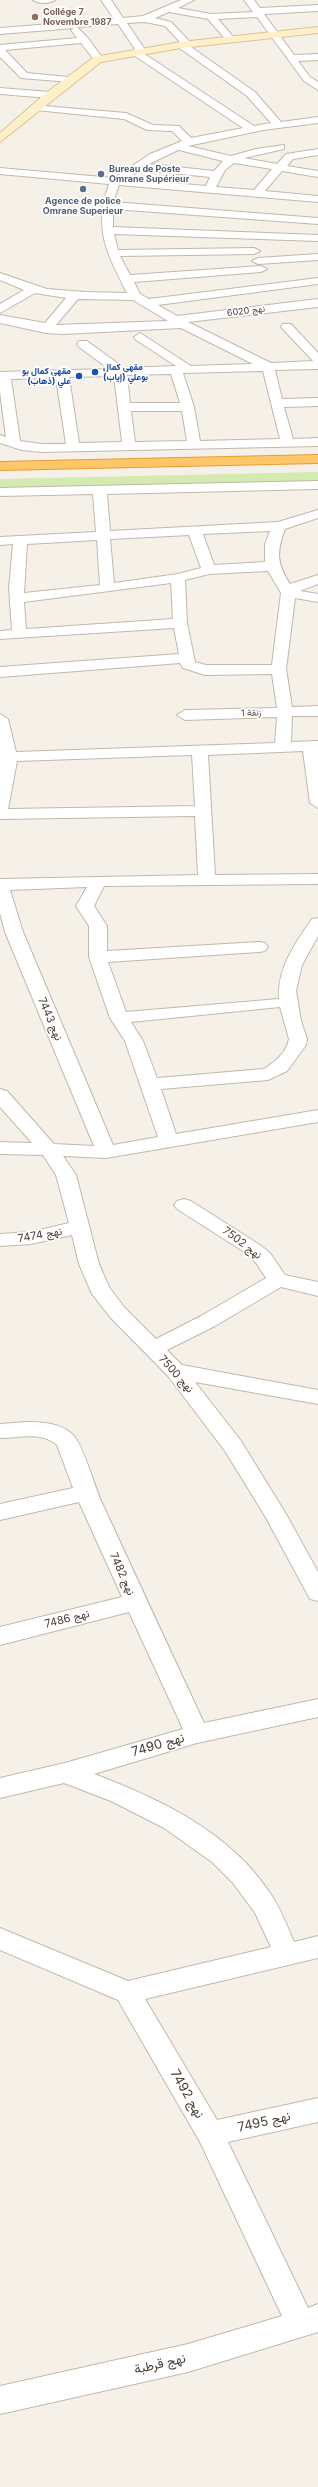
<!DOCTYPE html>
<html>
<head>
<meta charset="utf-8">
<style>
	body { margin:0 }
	canvas { display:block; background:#f5f1e9 }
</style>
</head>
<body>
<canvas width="318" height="2487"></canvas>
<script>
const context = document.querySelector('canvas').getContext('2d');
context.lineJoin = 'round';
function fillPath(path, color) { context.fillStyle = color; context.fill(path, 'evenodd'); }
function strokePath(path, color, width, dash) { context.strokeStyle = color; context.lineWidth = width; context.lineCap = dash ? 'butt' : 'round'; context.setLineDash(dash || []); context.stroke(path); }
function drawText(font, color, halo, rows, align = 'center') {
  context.font = font + ' Inter,Vazirmatn,sans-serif'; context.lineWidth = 3.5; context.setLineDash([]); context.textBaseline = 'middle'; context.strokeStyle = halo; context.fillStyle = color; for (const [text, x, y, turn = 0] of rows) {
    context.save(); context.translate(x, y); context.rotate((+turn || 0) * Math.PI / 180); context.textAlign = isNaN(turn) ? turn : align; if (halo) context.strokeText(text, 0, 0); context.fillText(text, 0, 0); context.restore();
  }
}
const green = new Path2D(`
	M318,472V484L0,489V479Z`);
const street = new Path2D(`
	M33,0H55C50,4 38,4 33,0Z
	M101,0H111L123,18L143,16L181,0H194L178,8L211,14L253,12L244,0H254L260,8L318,5V11L264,14L294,55L318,54V60L298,61L310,77L318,82V90L304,81L257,17L218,19L235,39L230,42L227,41L208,19L169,12L155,18L171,22L191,43L193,45L191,47L255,92L281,122L318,117V123L263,130L188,146L231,156L256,149L284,145V149L244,158L277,164L286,154L318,149V155L293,159L287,166L318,171V177L282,171L265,191L318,196V202L119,185L113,202L318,218V224L113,209V227L318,235V241L114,234L118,250L254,248L260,251L254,254L120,256L130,275L261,266L267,269L261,272L134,282L140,294L149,299L318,278V284L158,305L177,316L318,299V307L188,322L271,363L313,361L281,327L283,324H291L318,353V369L275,370L282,399L318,398V406L284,407L293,439L318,438V446L42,452L22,450L0,443V435L6,437L0,392V372L109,369L79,347L77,344L79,341H87L124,368L176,366L136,340L134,337L140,333L191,366L253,364L181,328L63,334L46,333L0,323V315L45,323L66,298L35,293L0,313V304L24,290L0,280V273L47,289L85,292L127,293C107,253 93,230 109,184L0,174V168L114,178L150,154L182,141L172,131L147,130L124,119L36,110L31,107L32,105L126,113L153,125L179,126L191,138L243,128L132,54L130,52L135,49L118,24L77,27L88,38L103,59L98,62L95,61L81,43L5,50L27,73L68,77L73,80L71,82L21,78L0,57V45L77,38L71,30L74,28L0,34V28L114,19ZM145,22L165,26L180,42L176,45L178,47L247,96L271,123L254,126L143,53L146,51L127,23ZM178,150H179L223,161L214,171L149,164ZM234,163L272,169L254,190L216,187L225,170ZM141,170L210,177L206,186L127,179ZM78,299L133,300L168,321L56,325ZM263,371L280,439L200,441L194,407L183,373ZM171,374L180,403H130L127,375ZM114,376L122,442L79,443L69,377ZM56,378L66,444H42L20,441L11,379ZM131,411H182L187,441L135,442Z
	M0,88L50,92L55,95L50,98L0,94Z
	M318,254V260L258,264L252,261L258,258Z
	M318,481V489L107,494L110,531L278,522L318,510V518L285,529C276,553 277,563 290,584L318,575V584L300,591L318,594V602L295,598L286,669L292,707L318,706V716H292L291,742L318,741V808L310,803L303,751L208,755L215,875L318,874V884L104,886L94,906L107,926V951L259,942L265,943L268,947L265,951L259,952L108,962L126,1012L279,999C277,969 295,943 312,919L318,918V936L302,965L296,991L301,1021L307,1039L306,1045L287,1071L268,1080L161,1089L176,1134L318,1110V1122L106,1158L63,1156L76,1175L99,1264L109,1287L124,1307L156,1339L201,1316L266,1278L256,1263L246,1253L177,1209L174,1205L177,1201L184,1199L191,1201L260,1245L270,1253L285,1275L318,1282V1296L281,1287L215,1326L167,1350L182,1365L318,1390V1404L195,1382L241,1441L286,1514L318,1572V1601L310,1599L265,1516L225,1451L168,1376L110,1317L92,1294L79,1264L72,1235L31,1244L0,1246V1234L31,1232L69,1223L56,1175L43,1155L0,1154V1142L32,1143L0,1107V1089L7,1091L54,1144L94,1146L5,932L0,913V879L198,875L195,816L0,819V714L8,719L16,752L275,743L277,717L185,720L177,715L185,710L277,708L272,674L205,675L183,668L180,663L0,677V667L179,654L174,628L0,639V631L12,630L9,588L13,544L0,545V537L96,532L93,494L0,496V488ZM270,531L265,544V562L214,565L203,534ZM189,535L201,568L178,574L114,583L110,539ZM97,540L100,585L24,593L27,544ZM268,571L281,593L272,665H206L195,662L187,623L185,580L209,574ZM171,583L173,619L26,629L24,602ZM192,755L195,806L8,809L17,761ZM87,887L76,906L89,926V957L110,1018L125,1041L158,1137L113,1145L23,932L10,890ZM280,1007L289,1039C287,1052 274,1063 264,1069L157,1078L143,1041L131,1022Z
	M26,1422C42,1422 63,1423 74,1436C85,1450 94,1485 102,1503C136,1577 170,1650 204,1723L318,1699V1717L197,1743L94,1774C160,1799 230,1832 270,1893C280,1908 287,1925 294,1942L318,1936V1958L145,1999L217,2120L318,2098V2122L228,2142L308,2308L318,2304V2332L188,2372L0,2414V2386L188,2344L282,2316L200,2142L118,2000L0,1950V1928L128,1981L271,1947L255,1913L233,1883L212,1862L164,1828L111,1801L64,1783L0,1798V1778L65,1763L183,1729L129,1612L0,1645V1627L122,1597L79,1502L0,1520V1504L73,1488L57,1445C42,1431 18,1438 0,1438V1424Z`);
const secondary = new Path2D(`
	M318,27V33L181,48L101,62L0,142V133L46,93L94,57L181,42Z`);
const highway = new Path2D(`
	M318,455V463L0,470V462Z`);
const markers = [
	[35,17,4,"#8d6e63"],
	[101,174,4,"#5c6f8a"],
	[83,189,4,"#5c6f8a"],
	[95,372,4,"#1a4fb4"],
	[79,376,4,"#1a4fb4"]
];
const farEducationnames = [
	["Collége 7",43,12],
	["Novembre 1987",43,22]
];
const farServicenames = [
	["Bureau de Poste",109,169],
	["Omrane Supérieur",109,179],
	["Agence de police",83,201,"center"],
	["Omrane Superieur",83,211,"center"]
];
const farStreetnames = [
	["نهج 6020",246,311,-7],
	["زنقة 1",251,713,-2]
];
const farTransitnames = [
	["مقهى كمال",103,367],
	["بوعلي (إياب)",103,377],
	["مقهى كمال بو",71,371,"right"],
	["علي (ذهاب)",71,381,"right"]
];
const streetNames = [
	["نهج 7443",50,1019,67],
	["نهج 7474",40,1235,-10],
	["نهج 7502",242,1243,37],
	["نهج 7500",176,1374,48],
	["نهج 7482",122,1574,66],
	["نهج 7486",67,1619,-14]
];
const nearStreetnames = [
	["نهج 7490",158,1745,-16],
	["نهج 7492",187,2094,60],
	["نهج 7495",264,2122,-13],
	["نهج قرطبة",160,2364,-13]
];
fillPath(green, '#d3ebb0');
strokePath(street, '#c1b8ab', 2);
strokePath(secondary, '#d7c497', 2);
strokePath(highway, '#e69c32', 2);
fillPath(street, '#fff');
fillPath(secondary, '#fff0c9');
fillPath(highway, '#ffc76a');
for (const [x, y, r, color] of markers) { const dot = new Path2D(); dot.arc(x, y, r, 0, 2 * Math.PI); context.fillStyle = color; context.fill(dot); strokePath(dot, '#fff', 1.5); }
drawText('bold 9px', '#785e54', '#fff', farEducationnames, 'left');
drawText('bold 9px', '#4e5e75', '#fff', farServicenames, 'left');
drawText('9px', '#494137', '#fff', farStreetnames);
drawText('bold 9px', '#164399', '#fff', farTransitnames, 'left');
drawText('11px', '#494137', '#fff', streetNames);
drawText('13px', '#494137', '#fff', nearStreetnames);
</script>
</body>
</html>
